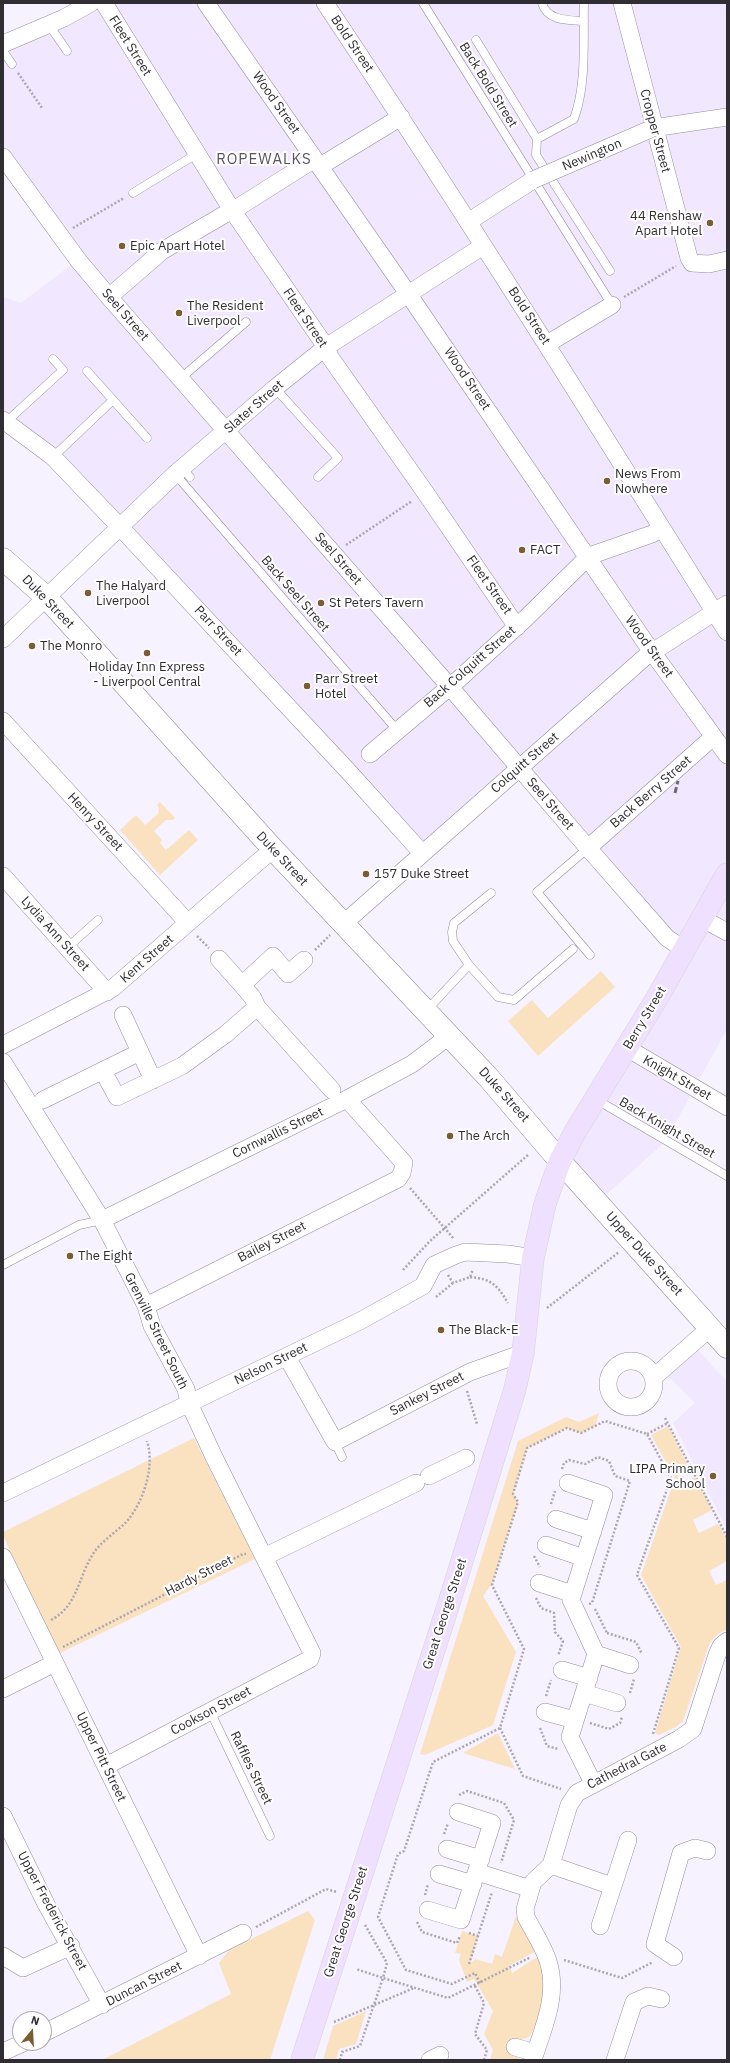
<!DOCTYPE html>
<html>
<head>
<meta charset="utf-8">
<style>
	body { margin:0 }
	#map { position:relative; width:730px; height:2063px; overflow:hidden; background:#f7f2ff; font-family:"IBM Plex Sans",sans-serif }
	canvas { display:block }
	.frame { position:absolute; inset:0; border:4px solid #302d33; pointer-events:none }
	.north { position:absolute; left:12px; top:2011px; width:40px; height:40px; box-sizing:border-box; background:#fff; border:1px solid #acabad; border-radius:50%; rotate:18deg; font-size:11px; font-weight:700; line-height:16px; text-align:center; color:#302d33 }
	.north::after { content:''; display:block; margin:auto; width:14px; height:18px; background:#7a5d30; clip-path:polygon(50% 0,100% 100%,50% 72%,0 100%) }
</style>
</head>
<body>
<div id="map">
<canvas width="730" height="2063"></canvas>
<div class="frame"></div>
<div class="north">N</div>
</div>
<script>
const context = document.querySelector('canvas').getContext('2d');
context.lineJoin = 'round';
function fillPath(path, color) { context.fillStyle = color; context.fill(path, 'evenodd'); }
function strokePath(path, color, width, dash) { context.strokeStyle = color; context.lineWidth = width; context.lineCap = dash ? 'butt' : 'round'; context.setLineDash(dash || []); context.stroke(path); }
function drawText(font, color, halo, rows, align = 'center') {
  context.font = font + ' "IBM Plex Sans",sans-serif'; context.lineWidth = 4; context.setLineDash([]); context.textBaseline = 'middle'; context.strokeStyle = halo; context.fillStyle = color; for (const [text, x, y, turn = 0] of rows) {
    context.save(); context.translate(x, y); context.rotate((+turn || 0) * Math.PI / 180); context.textAlign = isNaN(turn) ? turn : align; if (halo) context.strokeText(text, 0, 0); context.fillText(text, 0, 0); context.restore();
  }
}
const built = new Path2D(`
	M91,3H727V1029L665,1142L598,1202L560,1161L685,949L518,768L422,853L120,527L3,420V297L21,303L78,260L3,157V44Z
	M697,1349L727,1382V1529L673,1423L695,1403L668,1376Z`);
const green = new Path2D(`
	M160,802L175,818L173,820H166L154,831L162,840L160,843L166,850L189,830L198,840L160,875L120,830L136,815L145,825L158,814L159,808L157,805Z
	M601,971L615,987L538,1056L508,1021L532,1000L548,1018Z
	M599,1413L595,1426L581,1433L567,1428L527,1448L513,1494L518,1502L492,1584L483,1596L516,1652L493,1725L425,1755L420,1754L518,1441L566,1417L579,1422Z
	M668,1426L688,1466L676,1472L683,1484L695,1477L712,1510L693,1520L699,1533L718,1524L727,1540V1561L709,1571L716,1585L727,1580V1629L718,1634L710,1642L683,1721L676,1727L659,1735L655,1733L681,1647L641,1575L675,1478L651,1435Z
	M194,1438L255,1559L56,1655L3,1535V1532Z
	M498,1733L515,1769L463,1753Z
	M308,1911L315,1920L270,2060H102L231,1994L219,1963L229,1950Z
	M516,1916L536,1951L509,1966L512,1973L539,1956C547,1981 544,2015 529,2037L520,2040L512,2038L508,2052L515,2055L520,2060H490L493,2050L484,2034L493,2011L474,1979L467,1982L459,1960L461,1954L455,1953L462,1931L478,1936L470,1964L475,1959L492,1964L495,1954L502,1957Z
	M366,2011L356,2044L339,2049L336,2060H323L333,2026Z`);
const path = new Path2D(`
	M18,73L42,108
	M73,228L124,198
	M624,297L676,266
	M346,545L412,501
	M197,936L209,948
	M315,950L330,935
	M410,1188L454,1239
	M403,1270L430,1241L529,1154
	M448,1275L453,1283L470,1277L473,1269
	M470,1277C492,1279 497,1285 508,1303
	M436,1297L453,1283
	M547,1308L619,1252
	M467,1391L477,1424
	M665,1418L727,1537
	M647,1434L668,1423
	M562,1469L564,1463L569,1460L585,1464L598,1457L609,1461L615,1476L630,1481L592,1603L589,1604
	M551,1504L555,1491
	M534,1556L540,1567
	M536,1598L541,1608L554,1613L555,1632L563,1641L558,1656
	M595,1609L607,1633
	M51,1620C78,1606 78,1577 93,1554C101,1541 117,1532 128,1520C144,1500 155,1466 147,1441
	M607,1633L636,1642L642,1654
	M63,1647L243,1554H246
	M630,1693L634,1679
	M546,1696L551,1680
	M590,1723L609,1729L620,1723L622,1717
	M500,1728L523,1776L561,1789
	M540,1728L547,1746L558,1749
	M459,1795L467,1791L504,1803L514,1820L501,1863
	M444,1834L448,1823
	M425,1895L428,1884
	M417,1922L422,1932L457,1943L460,1936
	M365,1925L387,1963L383,1978L448,1998L531,1957
	M256,1927L326,1889L337,1892
	M469,1933L478,1936
	M564,1960L622,1978L653,1962
	M469,1964L492,1892
	M480,1983L475,1973L452,1984L406,1970L378,1917L398,1854L404,1851L433,1762L500,1728L524,1649L492,1585L518,1502L513,1494L527,1448L567,1428L581,1433L605,1421L647,1434L671,1478L637,1575L679,1648L653,1734
	M475,1986L484,2003L475,2034L487,2050L484,2060
	M334,2022L414,1988
	M340,2060L342,2052L360,2046L383,1978L356,1969`);
const lane = new Path2D(`
	M423,3L612,305
	M542,3C547,21 568,20 584,21
	M49,25L67,51
	M476,40L537,139L574,119C587,83 583,41 584,3
	M3,51L12,64
	M537,139L536,155L610,271
	M133,193L198,153
	M87,371L147,438
	M181,378L246,322
	M275,388L338,458L318,477
	M6,422L63,370L53,359
	M53,457L113,400
	M182,468L190,477
	M175,474L397,730
	M588,848L537,892L590,955
	M68,947L98,920
	M469,965L498,997L514,1000L573,949
	M427,1010L469,965L453,941L452,932L454,923L491,893
	M597,1100L727,1176
	M3,1265L79,1225L102,1220
	M335,1442L342,1457
	M210,1711L270,1836`);
const street = new Path2D(`
	M104,3L232,210L326,347L330,357L425,492L517,627
	M206,3L409,295L645,642L727,755
	M325,3C463,210 595,421 727,632
	M622,3L689,258L692,263L709,264L727,260
	M3,44L64,18L91,3
	M653,128L727,117
	M3,157L78,260L109,297L450,687L588,848L667,938L685,950
	M327,162L401,117
	M237,208L310,162
	M468,222L533,180
	M109,297L162,251L232,210
	M547,344L612,305
	M3,420L53,457L120,527L349,772L422,853
	M592,555L652,534L661,528
	M3,639L175,474L275,388L326,347L483,246
	M3,721L188,923
	M370,754L459,679L525,619L584,561
	M588,848L713,737
	M3,876L107,992
	M703,919L727,932
	M343,924L645,657L727,604
	M219,959L242,985
	M304,960L288,974L273,956L242,985L253,998L257,1007L332,1090
	M123,1015L153,1080
	M3,1045L113,988L273,849
	M627,1048L727,1107
	M3,1062L102,1220L146,1306L152,1326L186,1389L189,1403L214,1457L312,1653L310,1659L106,1766
	M103,1071L117,1097L182,1066L226,1034L257,1007
	M43,1100L140,1052
	M102,1220L347,1099L412,1064L449,1036
	M146,1306L398,1179L402,1173L404,1163L347,1099
	M287,1357L335,1442L470,1372L523,1353
	M608 1384a23 23 0 1 1 46 0a23 23 0 1 1-46 0Z
	M654,1377L710,1328
	M429,1476L466,1458
	M568,1483L604,1495L571,1600L596,1654L570,1737L593,1783
	M3,1493L360,1321L423,1286L434,1265L456,1255L465,1252L508,1254L533,1258
	M556,1519L593,1531
	M546,1545L584,1558
	M3,1557L199,1956
	M264,1557L416,1483
	M539,1583L573,1594
	M596,1654L630,1665
	M562,1670L589,1678
	M3,1689L55,1663
	M584,1693L617,1703
	M545,1712L575,1720
	M3,1816L46,1904L102,2005
	M447,1849L481,1859
	M551,1865L612,1886
	M477,1872L531,1889
	M439,1874L473,1884
	M428,1910L461,1920L492,1823L458,1812
	M600,1926L628,1840
	M3,1956L23,1968L71,1946
	M674,1957L655,1944L681,1853L695,1848L707,1851
	M44,2033L243,1933
	M515,2047L535,2053
	M3,2052L23,2043
	M430,2060L440,2055
	M533,2060C543,2028 559,1995 548,1961C543,1945 533,1931 526,1917L525,1909L533,1882L551,1865L569,1805L577,1793L679,1739L693,1729L717,1655L721,1646L727,1641
	M615,2060L634,2002L648,1996L661,1999`);
const secondary = new Path2D(`
	M3,559L46,597L273,849L488,1077L560,1161L727,1347`);
const primary = new Path2D(`
	M302,2060L449,1603L515,1389L523,1353L533,1258L545,1204L560,1161L575,1132L657,998L727,874`);
const rail = new Path2D(`
	M675,793L678,781`);
const streetBridge = new Path2D(`
	M533,180L653,128`);
const markers = [
	[710,223,4,"#7a5d30"],
	[122,246,4,"#7a5d30"],
	[179,313,4,"#7a5d30"],
	[607,481,4,"#7a5d30"],
	[522,550,4,"#7a5d30"],
	[88,593,4,"#7a5d30"],
	[321,603,4,"#7a5d30"],
	[32,646,4,"#7a5d30"],
	[147,653,4,"#7a5d30"],
	[307,686,4,"#7a5d30"],
	[366,874,4,"#7a5d30"],
	[450,1136,4,"#7a5d30"],
	[70,1256,4,"#7a5d30"],
	[441,1330,4,"#7a5d30"],
	[713,1476,4,"#7a5d30"]
];
const streetNames = [
	["Bold Street",352,44,56],
	["Fleet Street",130,46,58],
	["Back Bold Street",488,85,58],
	["Wood Street",276,103,55],
	["Cropper Street",655,131,75],
	["Newington",592,155,-23],
	["Seel Street",125,315,49],
	["Bold Street",529,316,57],
	["Fleet Street",305,318,56],
	["Wood Street",467,379,56],
	["Slater Street",254,407,-41],
	["Seel Street",338,559,49],
	["Fleet Street",489,585,55],
	["Back Seel Street",295,594,49],
	["Duke Street",48,602,46],
	["Parr Street",218,631,47],
	["Wood Street",649,647,54],
	["Back Colquitt Street",470,667,-41],
	["Colquitt Street",525,763,-41],
	["Back Berry Street",651,792,-41],
	["Seel Street",550,804,49],
	["Henry Street",95,822,47],
	["Duke Street",282,859,47],
	["Lydia Ann Street",55,934,48],
	["Kent Street",147,959,-41],
	["Berry Street",645,1018,-59],
	["Knight Street",677,1078,30],
	["Duke Street",504,1095,48],
	["Back Knight Street",667,1128,30],
	["Cornwallis Street",278,1133,-26],
	["Bailey Street",272,1242,-27],
	["Upper Duke Street",644,1254,48],
	["Grenville Street South",156,1331,64],
	["Nelson Street",271,1364,-26],
	["Sankey Street",427,1394,-27],
	["Hardy Street",199,1576,-27],
	["Great George Street",445,1614,-72],
	["Cookson Street",211,1711,-28],
	["Upper Pitt Street",101,1757,64],
	["Cathedral Gate",627,1766,-27],
	["Raffles Street",251,1768,64],
	["Upper Frederick Street",52,1911,62],
	["Great George Street",346,1922,-72],
	["Duncan Street",144,1984,-27]
];
const poiNames = [
	["44 Renshaw",702,216,"right"],
	["Apart Hotel",702,231,"right"],
	["Epic Apart Hotel",130,246],
	["The Resident",187,306],
	["Liverpool",187,321],
	["News From",615,474],
	["Nowhere",615,489],
	["FACT",530,550],
	["The Halyard",96,586],
	["Liverpool",96,601],
	["St Peters Tavern",329,603],
	["The Monro",40,646],
	["Holiday Inn Express",147,667,"center"],
	["- Liverpool Central",147,682,"center"],
	["Parr Street",315,679],
	["Hotel",315,694],
	["157 Duke Street",374,874],
	["The Arch",458,1136],
	["The Eight",78,1256],
	["The Black-E",449,1330],
	["LIPA Primary",705,1469,"right"],
	["School",705,1484,"right"]
];
const quarterNames = [
	["ROPEWALKS",264,160]
];
fillPath(built, '#f1e7fe');
fillPath(green, '#fae2c0');
strokePath(lane, '#948e9d', 9);
strokePath(street, '#948e9d', 18);
strokePath(secondary, '#948e9d', 23);
strokePath(primary, '#d6d5d6', 23);
strokePath(path, '#aba7b1', 2.5, [2, 2]);
strokePath(lane, '#fff', 8);
strokePath(street, '#fff', 17);
strokePath(secondary, '#fff', 22);
strokePath(primary, '#eee0fe', 22);
strokePath(rail, '#6d6972', 3, [6, 3]);
strokePath(streetBridge, '#948e9d', 18, []);
strokePath(streetBridge, '#fff', 17);
for (const [x, y, r, color] of markers) { const dot = new Path2D(); dot.arc(x, y, r, 0, 2 * Math.PI); context.fillStyle = color; context.fill(dot); strokePath(dot, '#fff', 1.5); }
drawText('13px', '#302d33', '#fff', streetNames);
drawText('13px', '#302d33', '#fff', poiNames, 'left');
context.letterSpacing = '1px';
drawText('15px', '#5a5461', '#fff', quarterNames);
context.letterSpacing = '0px';
</script>
</body>
</html>
